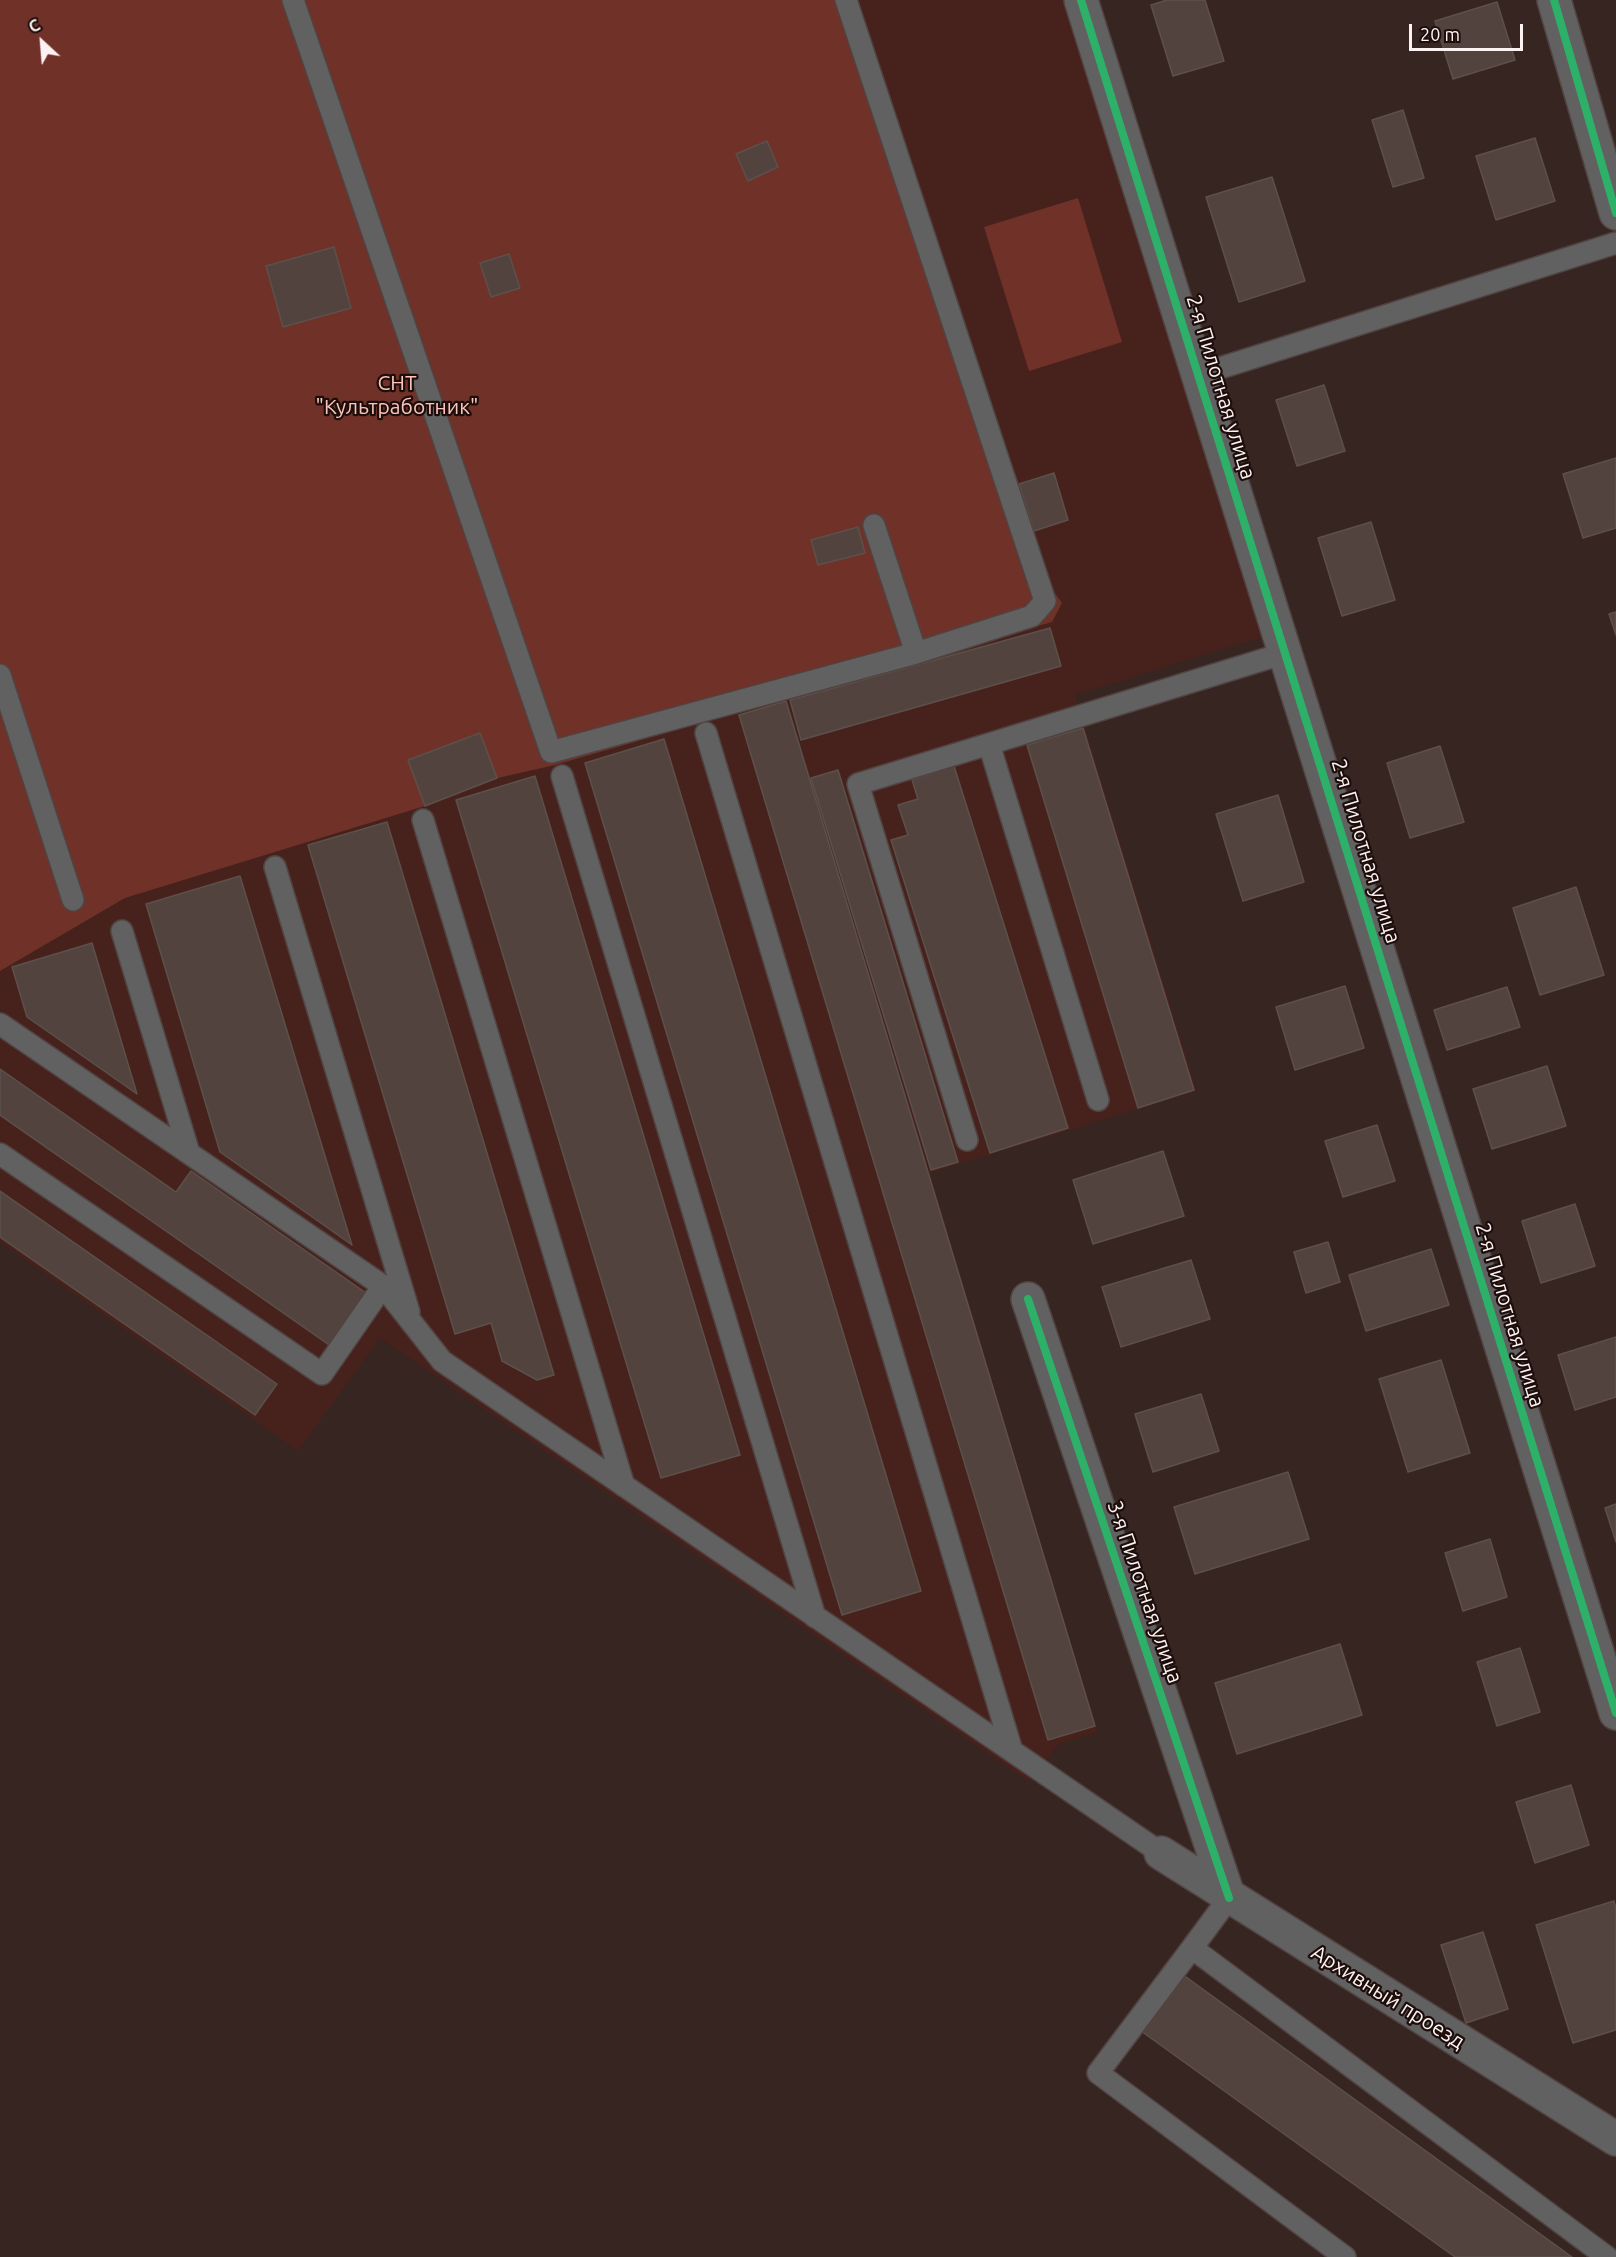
<!DOCTYPE html>
<html>
<head>
<meta charset="utf-8">
<style>
	body { margin:0 }
	#map { position:relative; width:1616px; height:2257px; overflow:hidden; background:#372522; font-family:Ubuntu,sans-serif }
	canvas { display:block }
	.north { position:absolute; left:12px; top:12px; width:60px; height:60px; -webkit-text-stroke:4px #1d0e0b; paint-order:stroke; rotate:334deg; font-size:16px; font-weight:700; line-height:24px; text-align:center; color:#fcf2f1 }
	.north::after { content:''; display:block; margin:auto; width:21px; height:27px; background:#fcf2f1; clip-path:polygon(50% 0,100% 100%,50% 72%,0 100%) }
	.scale { position:absolute; left:1409px; top:24px; width:114px; height:27px; box-sizing:border-box; border:3px solid #fcf2f1; border-top:0; padding-left:8px; font-size:18px; line-height:21px; white-space:nowrap; color:#fcf2f1; -webkit-text-stroke:4px #1d0e0b; paint-order:stroke }
</style>
</head>
<body>
<div id="map">
<canvas width="1616" height="2257"></canvas>
<div class="north">С</div>
<div class="scale">20 m</div>
</div>
<script>
const context = document.querySelector('canvas').getContext('2d');
context.lineJoin = 'round';
function fillPath(path, color) { context.fillStyle = color; context.fill(path, 'evenodd'); }
function strokePath(path, color, width, dash) { context.strokeStyle = color; context.lineWidth = width; context.lineCap = dash ? 'butt' : 'round'; context.setLineDash(dash || []); context.stroke(path); }
function drawText(font, color, halo, rows, align = 'center') {
  context.font = font + ' Ubuntu,sans-serif'; context.lineWidth = 4.5; context.setLineDash([]); context.textBaseline = 'middle'; context.strokeStyle = halo; context.fillStyle = color; for (const [text, x, y, turn = 0] of rows) {
    context.save(); context.translate(x, y); context.rotate((+turn || 0) * Math.PI / 180); context.textAlign = isNaN(turn) ? turn : align; if (halo) context.strokeText(text, 0, 0); context.fillText(text, 0, 0); context.restore();
  }
}
const built = new Path2D(`
	M858,0H1063L1262,637L1075,695L1197,1091L930,1173L1098,1732L1059,1744L1028,1781L380,1338L298,1451L0,1242V971L125,898L425,806L498,778L555,765L1052,622L1040,573Z`);
const green = new Path2D(`
	M0,0H858L1040,573L1062,603L1052,622L555,765L498,778L425,806L125,898L0,971Z
	M1078,198L1122,342L1029,371L984,227Z`);
const building = new Path2D(`
	M1167,0H1205L1224,61L1173,76L1151,5Z
	M1497,2L1515,60L1453,79L1435,21Z
	M1403,110L1424,178L1393,187L1372,120Z
	M1535,138L1555,201L1496,220L1476,156Z
	M767,141L778,167L748,181L736,154Z
	M1272,177L1305,281L1239,302L1206,197Z
	M334,247L351,308L283,327L266,266Z
	M509,254L520,288L491,297L480,263Z
	M1324,385L1345,451L1297,466L1276,400Z
	M1616,458V528L1583,538L1563,474Z
	M1054,473L1068,520L1034,531L1019,484Z
	M1371,522L1395,600L1342,616L1318,538Z
	M858,527L865,553L818,565L811,540Z
	M1616,612V635L1609,614Z
	M1050,628L1061,666L801,740L790,700Z
	M786,701L1095,1726L1048,1740L739,715Z
	M1083,728L1194,1090L1138,1108L1027,745Z
	M480,733L497,778L425,806L408,760Z
	M664,739L921,1591L842,1615L585,763Z
	M1440,746L1464,822L1410,838L1387,763Z
	M954,766L1068,1128L990,1153L891,840L908,835L898,805L918,799L912,780Z
	M838,770L958,1162L931,1170L811,778Z
	M535,776L740,1455L661,1478L456,800Z
	M1278,795L1304,882L1243,901L1216,814Z
	M387,822L554,1375L537,1380L502,1361L491,1323L455,1334L308,845Z
	M240,876L352,1245L220,1152L146,904Z
	M1576,887L1604,975L1540,995L1513,908Z
	M92,943L137,1094L27,1017L12,967Z
	M1345,986L1364,1048L1295,1070L1276,1007Z
	M1507,987L1520,1027L1447,1050L1434,1010Z
	M1547,1066L1566,1126L1492,1149L1473,1089Z
	M0,1069L176,1192L191,1171L369,1295L332,1347L0,1115Z
	M1377,1125L1395,1181L1343,1197L1325,1141Z
	M1163,1151L1184,1216L1093,1244L1073,1180Z
	M0,1191L277,1384L255,1415L0,1237Z
	M1575,1204L1595,1266L1541,1283L1522,1221Z
	M1328,1242L1340,1282L1306,1293L1294,1252Z
	M1431,1249L1449,1305L1366,1331L1349,1275Z
	M1191,1260L1210,1319L1121,1347L1102,1287Z
	M1616,1337V1397L1575,1410L1558,1355Z
	M1441,1360L1470,1453L1408,1472L1379,1379Z
	M1201,1394L1219,1451L1153,1472L1135,1414Z
	M1288,1472L1309,1539L1195,1574L1174,1507Z
	M1616,1504V1542L1605,1508Z
	M1490,1539L1507,1597L1463,1611L1445,1553Z
	M1340,1644L1362,1715L1237,1754L1215,1683Z
	M1520,1648L1540,1712L1497,1726L1477,1662Z
	M1571,1785L1589,1845L1535,1863L1516,1802Z
	M1614,1901L1616,1909V2030L1573,2043L1536,1925Z
	M1483,1932L1508,2009L1466,2023L1441,1945Z
	M1182,1974L1572,2257H1455L1141,2031Z`);
const lane = new Path2D(`
	M293,0L551,752L916,653L1032,616L1045,601L846,0
	M1198,375L1616,243
	M874,525L916,653
	M0,675L73,900
	M706,733L1012,1751
	M989,744L1285,653
	M562,776L815,1617
	M423,820L624,1486
	M275,867L409,1312
	M122,931L189,1153
	M0,1024L383,1286L442,1361L1161,1853
	M967,1140L858,784L989,744L1098,1100
	M0,1154L322,1374L383,1286
	M1192,1948L1229,1898
	M1345,2257L1098,2073L1192,1948L1607,2257`);
const street = new Path2D(`
	M1081,0L1616,1713
	M1554,0L1616,213
	M1028,1299L1229,1898
	M1161,1853L1616,2139`);
const cycleway = new Path2D(`
	M1081,0L1616,1713
	M1554,0L1616,213
	M1028,1299L1229,1898`);
const parkNames = [
	["СНТ",397,383],
	["\"Культработник\"",397,407]
];
const streetNames = [
	["2-я Пилотная улица",1221,387,73],
	["2-я Пилотная улица",1366,851,73],
	["2-я Пилотная улица",1510,1315,73],
	["3-я Пилотная улица",1145,1592,71],
	["Архивный проезд",1388,1997,32]
];
fillPath(built, '#47221c');
fillPath(green, '#703128');
fillPath(building, '#52433f');
strokePath(building, '#5d504a', 1.5);
strokePath(lane, '#514341', 24);
strokePath(street, '#514341', 36);
strokePath(lane, '#616161', 21);
strokePath(street, '#616161', 33);
strokePath(cycleway, '#2db169', 8);
drawText('21px', '#fbc5bb', '#1d0e0b', parkNames);
drawText('21px', '#fcf2f1', '#1d0e0b', streetNames);
</script>
</body>
</html>
